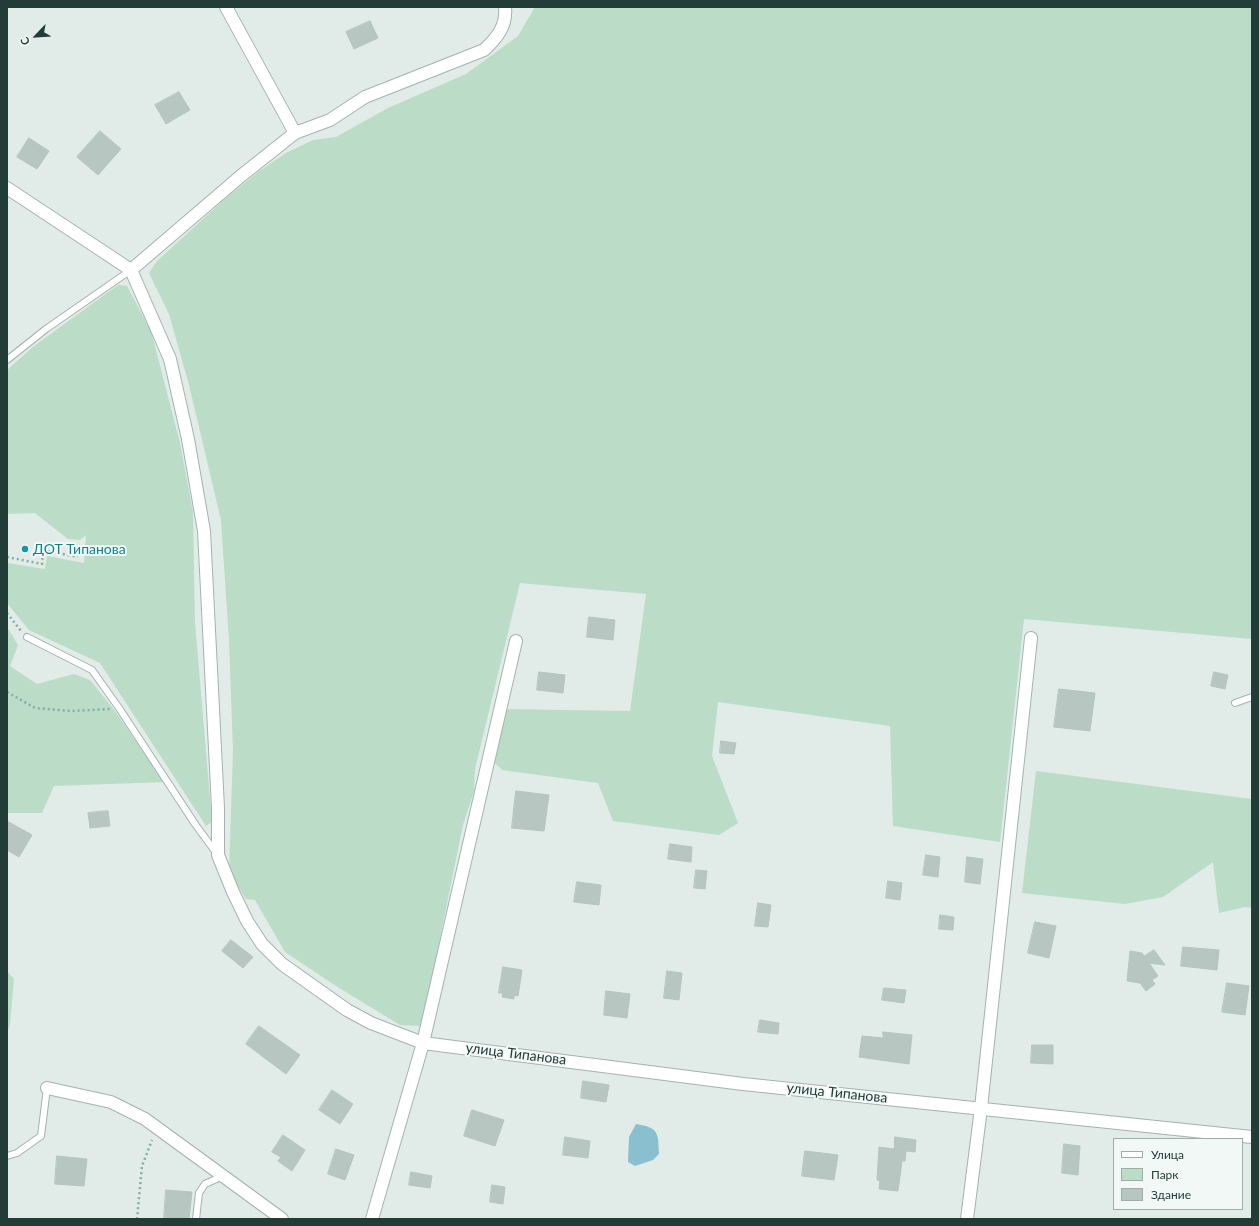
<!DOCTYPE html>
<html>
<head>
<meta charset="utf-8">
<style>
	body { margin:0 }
	#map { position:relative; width:1259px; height:1226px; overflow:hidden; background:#e1ebe8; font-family:Lato,sans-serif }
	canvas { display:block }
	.frame { position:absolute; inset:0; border:8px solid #223c37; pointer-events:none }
	.legend { position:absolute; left:1113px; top:1138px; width:130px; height:72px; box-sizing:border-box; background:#f2f8f5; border:1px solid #9fada9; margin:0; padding:5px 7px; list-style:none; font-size:12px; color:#223c37 }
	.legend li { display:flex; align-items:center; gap:8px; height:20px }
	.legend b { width:20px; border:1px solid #9fada9 }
	.north { position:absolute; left:16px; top:16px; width:40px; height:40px; -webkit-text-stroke:3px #f2f8f5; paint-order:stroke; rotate:245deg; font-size:11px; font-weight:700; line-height:16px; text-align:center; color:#223c37 }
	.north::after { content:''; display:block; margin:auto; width:14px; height:18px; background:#223c37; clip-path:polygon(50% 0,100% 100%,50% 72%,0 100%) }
</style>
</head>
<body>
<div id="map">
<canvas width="1259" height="1226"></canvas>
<div class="frame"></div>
<ul class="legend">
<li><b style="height:5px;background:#fff"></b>Улица</li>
<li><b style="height:11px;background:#bbdcc6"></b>Парк</li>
<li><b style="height:11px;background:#b7c6c1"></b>Здание</li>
</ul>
<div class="north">С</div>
</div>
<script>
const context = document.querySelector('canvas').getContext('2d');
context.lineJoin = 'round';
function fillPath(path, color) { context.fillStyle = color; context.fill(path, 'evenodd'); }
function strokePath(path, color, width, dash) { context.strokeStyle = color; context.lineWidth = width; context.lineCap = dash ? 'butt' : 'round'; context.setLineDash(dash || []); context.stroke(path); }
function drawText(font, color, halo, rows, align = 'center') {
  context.font = font + ' Lato,sans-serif'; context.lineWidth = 4; context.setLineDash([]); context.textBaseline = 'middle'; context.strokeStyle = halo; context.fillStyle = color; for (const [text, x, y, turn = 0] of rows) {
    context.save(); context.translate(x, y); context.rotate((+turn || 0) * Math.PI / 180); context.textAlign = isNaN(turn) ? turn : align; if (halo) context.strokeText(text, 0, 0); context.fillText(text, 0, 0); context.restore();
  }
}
const green = new Path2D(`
	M535,7H1252V639L1024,619L1000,842L893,826L890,726L718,702L712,756L738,823L719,835L613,821L598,783L502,770L495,763L504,709L630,711L646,594L520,583L475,769L474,791L463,825L422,1026L400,1025L336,986L285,952L255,900L246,899L229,872L233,751L229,640L221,520L189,385L169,314L149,273L157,261L225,199L258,172L286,153L313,140L336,137L388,108L466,74L518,36Z
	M118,285L127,286L151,331L180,443L193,512L195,623L212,822L206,826L100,663L29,630L7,603V563L45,569L47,556L84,563L86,535L80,540L68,539L35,513L7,514V370L34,346Z
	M7,627L18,645L10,666L37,684L74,674L90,680L115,711L164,782L54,786L42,813H7Z
	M1036,771L1252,799V908L1245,907L1219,913L1213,862L1163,897L1125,904L1022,893Z
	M7,971L14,979L10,1024L7,1034Z`);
const water = new Path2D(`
	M636,1124C659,1128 658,1132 659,1154L653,1160L635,1166L628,1162L629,1137Z`);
const building = new Path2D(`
	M370,21L378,38L354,49L346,32Z
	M179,92L190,110L166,124L155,105Z
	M100,131L121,149L98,175L77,157Z
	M29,138L49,151L37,169L17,157Z
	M589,617L615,620L613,640L587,637Z
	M539,672L565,675L563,693L537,690Z
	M1214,672L1228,675L1225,689L1211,686Z
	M1059,689L1095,693L1090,731L1054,727Z
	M721,741L736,743L734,754L720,753Z
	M516,791L549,795L544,831L512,828Z
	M108,811L110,826L90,828L88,813Z
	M7,821L32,835L19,857L7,850Z
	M670,844L692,847L691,862L668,859Z
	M926,855L940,857L938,877L923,875Z
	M967,857L983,859L980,884L965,882Z
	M696,870L707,871L705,889L694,888Z
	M888,881L902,883L900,900L886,898Z
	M577,882L601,885L599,905L574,902Z
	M758,903L771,905L768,927L755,926Z
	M940,915L954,917L953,930L939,929Z
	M1035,922L1056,926L1049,958L1028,953Z
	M231,940L253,957L243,968L222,951Z
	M1183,947L1219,950L1217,970L1181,966Z
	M1154,950L1165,965L1149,963L1158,976L1152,980L1155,984L1146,991L1140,983L1127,981L1130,951L1142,953L1144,956Z
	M503,967L522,970L518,996L514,995V999L502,997L503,993H499Z
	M667,971L682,973L679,1000L664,998Z
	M1227,983L1249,986L1245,1015L1222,1012Z
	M884,988L906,990L904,1003L882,1000Z
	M606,991L630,994L627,1018L604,1015Z
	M760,1020L779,1023L778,1034L758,1032Z
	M259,1026L300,1055L286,1074L246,1044Z
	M883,1032L912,1035L909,1064L859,1057L862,1036L883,1038Z
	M1032,1045H1053V1064L1031,1063Z
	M583,1081L609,1085L606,1102L581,1098Z
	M332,1090L353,1104L340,1124L319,1110Z
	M472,1110L504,1120L495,1146L464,1136Z
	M283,1135L305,1150L292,1171L278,1161L281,1157L272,1152Z
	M565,1137L590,1141L588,1158L563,1155Z
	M895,1137L916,1140L915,1152L906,1151L905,1161H902L898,1191L879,1189L880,1181L877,1180L879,1147L894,1149Z
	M1064,1144L1080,1146L1078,1175L1062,1173Z
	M336,1149L354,1155L345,1180L328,1174Z
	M805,1151L838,1155L834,1180L802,1176Z
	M57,1156L87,1159L84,1186L55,1184Z
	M411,1172L432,1176L430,1188L409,1185Z
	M492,1185L505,1187L503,1204L490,1202Z
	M166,1190L192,1192L189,1219H164Z`);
const path = new Path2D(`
	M7,557L42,564L43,550L78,557
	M7,613L21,631
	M7,692L35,708L71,711L110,709
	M137,1219L142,1166L152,1140`);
const service = new Path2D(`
	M7,360L46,329L131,270
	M27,637L92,670L119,708L195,824L217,854
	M1235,703L1252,697
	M7,1156L17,1153L41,1136L47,1088
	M196,1219L199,1193L205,1184L223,1176`);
const minor = new Path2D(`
	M226,7L295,133
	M7,188L131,270L170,359L188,439L204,531L218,808V855L233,892L247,921L262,944L282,964L347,1010L371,1023L423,1043L743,1084L1252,1137
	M131,270L242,175L295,133L330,120L365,97L484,50C497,38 507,26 505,7
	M47,1088L111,1102L145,1119L282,1219
	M372,1219L423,1043L516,641
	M967,1219L981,1108L1031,638`);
const markers = [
	[25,549,4,"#0f9aa8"]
];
const cultureNames = [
	["ДОТ Типанова",33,549]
];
const streetNames = [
	["улица Типанова",516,1054,7],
	["улица Типанова",837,1093,6]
];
fillPath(green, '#bbdcc6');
fillPath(water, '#8abfcf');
fillPath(building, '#b7c6c1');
strokePath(building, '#b4c5bf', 1);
strokePath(service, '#a4b3af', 8);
strokePath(minor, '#a4b3af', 14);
strokePath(path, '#82aea4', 2.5, [2, 3]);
strokePath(service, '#fff', 6);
strokePath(minor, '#fff', 12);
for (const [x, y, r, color] of markers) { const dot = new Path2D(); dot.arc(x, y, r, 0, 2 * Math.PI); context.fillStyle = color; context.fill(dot); strokePath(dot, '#f2f8f5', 1.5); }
drawText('14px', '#0d838f', '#f2f8f5', cultureNames, 'left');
drawText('14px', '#223c37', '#f2f8f5', streetNames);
</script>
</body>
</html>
